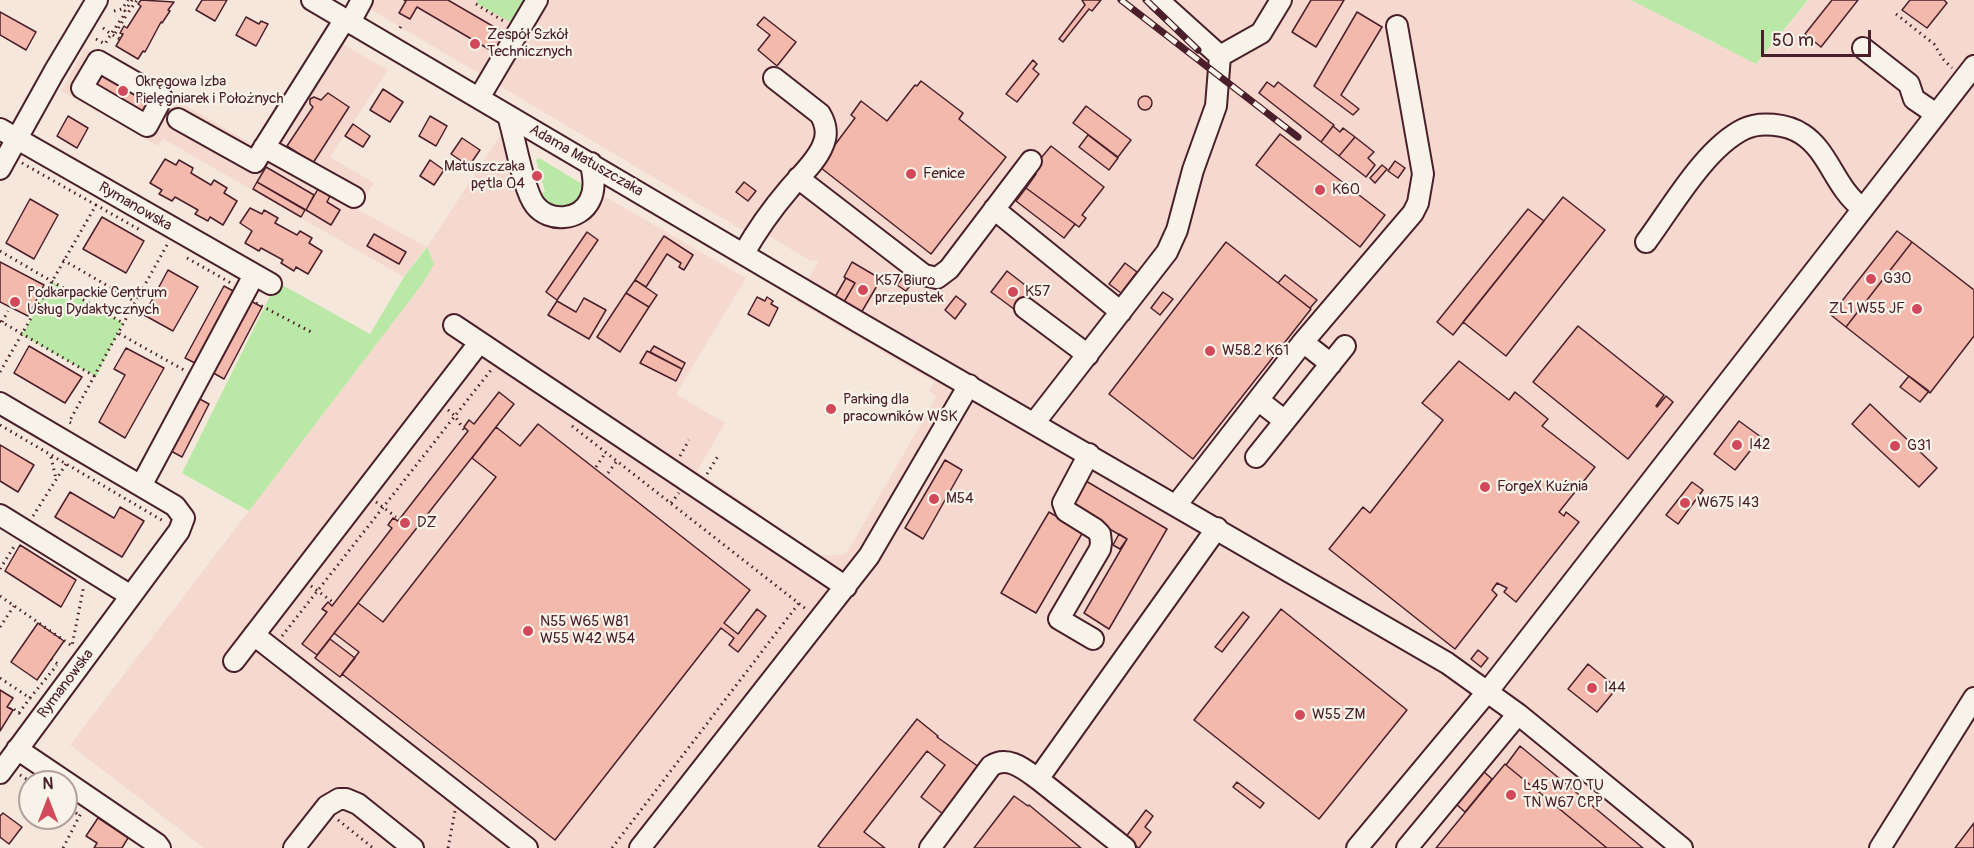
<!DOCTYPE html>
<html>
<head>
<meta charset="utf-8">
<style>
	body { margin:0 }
	#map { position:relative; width:1974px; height:848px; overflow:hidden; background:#f6e7dc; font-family:Pangolin,sans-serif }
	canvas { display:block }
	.north { position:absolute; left:18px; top:770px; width:60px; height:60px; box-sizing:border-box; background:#f7f3e8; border:2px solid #b29e9c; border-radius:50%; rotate:0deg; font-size:16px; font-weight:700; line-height:24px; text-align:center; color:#4a1f2b }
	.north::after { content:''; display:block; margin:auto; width:21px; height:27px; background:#d1495b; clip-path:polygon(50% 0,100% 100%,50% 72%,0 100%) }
	.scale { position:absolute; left:1761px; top:30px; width:110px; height:27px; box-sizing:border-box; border:3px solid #4a1f2b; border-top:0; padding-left:8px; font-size:18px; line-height:21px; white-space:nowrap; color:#4a1f2b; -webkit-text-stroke:4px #f7f3e8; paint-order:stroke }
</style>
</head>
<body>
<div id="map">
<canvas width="1974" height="848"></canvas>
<div class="north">N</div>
<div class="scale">50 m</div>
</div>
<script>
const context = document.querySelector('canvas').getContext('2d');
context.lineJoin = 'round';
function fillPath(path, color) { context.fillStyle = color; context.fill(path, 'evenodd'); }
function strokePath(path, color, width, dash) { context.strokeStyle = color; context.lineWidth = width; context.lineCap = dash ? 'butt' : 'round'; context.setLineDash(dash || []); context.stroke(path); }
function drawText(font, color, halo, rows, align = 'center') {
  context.font = font + ' Pangolin,sans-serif'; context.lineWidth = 4.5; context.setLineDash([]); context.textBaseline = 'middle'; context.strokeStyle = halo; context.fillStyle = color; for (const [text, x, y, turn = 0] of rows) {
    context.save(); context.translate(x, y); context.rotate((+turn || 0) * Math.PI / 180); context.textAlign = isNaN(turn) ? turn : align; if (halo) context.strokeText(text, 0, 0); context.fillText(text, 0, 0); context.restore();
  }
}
const built = new Path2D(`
	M355,0H1631L1756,64L1809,0H1974V848H204L70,745L423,283L426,247L404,277L163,139L158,146L61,91L85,48L254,145L327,35L388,70L330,157L374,183L357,209L427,247L500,136L507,140L521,196L584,225L604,196L746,278L676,394L725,423L697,471L758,512L757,514L818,556L846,554L937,396L929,391L934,382L796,301L819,260L811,261L749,224L744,231Z`);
const green = new Path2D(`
	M478,0H532L517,26L476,3Z
	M1631,0H1808L1756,64Z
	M539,158L582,184C584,211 552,216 540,193L545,192L536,160Z
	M427,247L434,264L423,283L249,511L182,473L277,282L370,334L404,277Z
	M51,281L123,323L96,377L22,335Z`);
const building = new Path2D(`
	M141,0L174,2L168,10L170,11L162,23L161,22L145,52L143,51L138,59L116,46L123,34L120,33L124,26L127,28L141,6L138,4Z
	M202,0H227L215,21L196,10Z
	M404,0H448L508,35L497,54L417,7L410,19L399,13L406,1Z
	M1082,0H1101L1092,11L1089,9L1063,42L1059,39L1085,5Z
	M1311,0H1344L1316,47L1292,32Z
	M1832,0H1858L1821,47L1805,34Z
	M1910,0H1944L1947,3L1927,28L1902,10Z
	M0,12L36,32L26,50L0,35Z
	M1357,12L1382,27L1341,95L1359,109L1353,115L1314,86Z
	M246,17L259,24L261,21L268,24L256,46L236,35Z
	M764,17L796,42L777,66L758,50L770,35L757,25Z
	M1033,60L1037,64L1033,69L1039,74L1017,102L1006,94Z
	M104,66L155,95L142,117L91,88Z
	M921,81L963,113L959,119L1006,157L931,254L816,164L828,154L855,118L851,115L861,101L887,121L915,85L917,86Z
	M1267,82L1274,87L1278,82L1334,125L1321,142L1259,93Z
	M383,89L403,102L390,122L370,110Z
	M328,93L349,107L313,163L287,146L313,107L310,104V99L314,97L321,100Z
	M1138 103a7 7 0 1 1 14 0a7 7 0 1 1-14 0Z
	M1086,106L1131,140L1118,157L1073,123Z
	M68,116L88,128L77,148L57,136Z
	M430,116L447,126L436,146L419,136Z
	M353,124L370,136L363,147L345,136Z
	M1333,126L1340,132L1343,128L1355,137L1339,156L1321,142Z
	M1280,134L1385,215L1360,247L1256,165Z
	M1088,135L1118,158L1109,170L1079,147Z
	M1355,137L1374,152L1368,158L1375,165L1366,177L1339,156Z
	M462,138L480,150L469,166L451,154Z
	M1051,146L1104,187L1082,215L1086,218L1079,227L1026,188L1036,174L1031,170Z
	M165,159L176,165L179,160L193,168L191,173L211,185L214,180L227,188L224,193L237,201L223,225L210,217L208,221L195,214L198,210L175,197L172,201L159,194L162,190L150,183Z
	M430,160L444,170L434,185L420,176Z
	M1395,161L1405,168L1398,178L1388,171Z
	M1382,165L1387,169L1375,183L1370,178Z
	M266,167L314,195L306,210L257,182Z
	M257,182L305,210L301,217L253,189Z
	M744,182L756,191L748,201L736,192Z
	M1026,188L1075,224L1064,238L1016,201Z
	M318,189L330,196L327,202L340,210L331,225L306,210Z
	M1563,197L1605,230L1506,356L1463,322Z
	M30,199L58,215L34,259L6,243Z
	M250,208L262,214L264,210L278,218L275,223L297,235L300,231L312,238L309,243L322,251L308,274L296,267L294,271L281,263L283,260L261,248L259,251L245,243L252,231L240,223Z
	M1528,209L1544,221L1453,335L1437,322Z
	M102,217L144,241L126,273L83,249Z
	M1897,231L1912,242L1846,327L1831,315Z
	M587,232L598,240L557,300L546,292Z
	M374,234L406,252L399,264L367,246Z
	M664,236L693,255L684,270L679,267L681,263L667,254L646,287L635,280Z
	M1226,242L1311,309L1193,459L1109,394Z
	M1912,242L1974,290V336L1930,393L1846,327Z
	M0,262L44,285L28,316L0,302Z
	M852,262L881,279L861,313L844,302L855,283L844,277Z
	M1125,263L1137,272L1121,293L1109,284Z
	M168,270L198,287L173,331L144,315Z
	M1007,271L1034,292L1018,312L991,292Z
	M1285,275L1317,300L1310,308L1278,283Z
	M904,276L912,283L906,291L897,285Z
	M846,278L855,283L844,302L835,297Z
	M635,280L657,295L649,307L626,293Z
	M224,286L237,293L199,365L185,358Z
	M1163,292L1173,299L1160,315L1151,308Z
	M626,293L649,307L620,352L597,337Z
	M956,296L966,304L955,319L945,310Z
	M757,297L765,301L767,297L773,301L771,304L778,308L769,326L748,314Z
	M584,298L606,310L589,339L548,315L557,301L576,312Z
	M249,300L262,307L224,379L210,371Z
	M1578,326L1664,395L1656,406L1657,407L1666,396L1673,402L1628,459L1533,382Z
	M29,346L82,377L65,403L14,373Z
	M654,346L685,363L682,369L650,352Z
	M126,348L164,368L125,438L99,422L125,375L114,369Z
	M647,351L682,369L676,381L640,363Z
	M1459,361L1509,400L1515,392L1548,419L1542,426L1595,467L1559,512L1564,516L1566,512L1579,522L1516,602L1504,592L1507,588L1497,583L1492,590L1497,595L1455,649L1329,549L1363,507L1370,513L1443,420L1422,403Z
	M1909,376L1929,391L1920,402L1900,387Z
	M499,392L514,404L317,655L302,644L327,612L322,609L328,602L332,606L392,528L388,525L393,518L398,521L468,431L464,427L469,420L474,424Z
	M196,397L209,404L182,457L169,450Z
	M1870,404L1937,468L1919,487L1852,424Z
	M1739,421L1761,437L1735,470L1714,454Z
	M538,424L750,590L724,623L738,634L757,609L766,616L738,652L729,645L734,638L721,628L555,840L342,674L359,652L334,633L358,603L383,622L496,477L472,458L496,427L520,446Z
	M0,445L34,465L18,492L0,481Z
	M945,460L962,470L923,539L905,528Z
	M1086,481L1167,529L1109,629L1084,613L1127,539L1071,507Z
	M1692,482L1703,490L1678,524L1666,515Z
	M70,492L114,518L120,507L144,521L122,557L55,517Z
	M1049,512L1083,532L1036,613L1001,593Z
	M1119,534L1127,539L1120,549L1113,545Z
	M20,545L76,580L61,607L5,571Z
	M1281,609L1407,710L1319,819L1194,720Z
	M1243,612L1249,617L1222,652L1215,647Z
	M38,623L64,641L37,680L11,662Z
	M330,639L355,658L340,677L315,658Z
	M1478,650L1488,658L1481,667L1471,659Z
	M1588,664L1617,688L1597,712L1568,689Z
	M0,690L13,698L7,707L13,710L0,731Z
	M917,719L938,736L937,737L979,767L943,814L921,797L945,765L927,751L864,832L885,848H821L818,846Z
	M1520,746L1571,788L1643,848H1607L1506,765Z
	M1505,764L1506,765L1607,848H1436Z
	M1482,770L1492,779L1465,812L1455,803Z
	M1237,782L1264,803L1260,808L1233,787Z
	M1014,796L1028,806L1029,805L1081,848H974Z
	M1146,810L1153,816L1145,827L1151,832L1139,848L1125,838Z
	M3,813L22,827L9,844L0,837V816Z
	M98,818L128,838L122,848H94L97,843L86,836Z
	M1974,823V848H1955Z`);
const path = new Path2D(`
	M132,0L125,11L128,13L137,0
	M476,4L505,22
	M114,11L122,9L128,0
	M1896,14L1934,44L1943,59L1952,68
	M103,28L111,34L124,15L126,16L114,35
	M400,28L401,26
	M96,39L105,44L111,34L120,39
	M22,163L96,205
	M167,245L118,333L184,370
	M0,251L123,323
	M187,258L231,283
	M63,260L134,301
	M256,303L313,333
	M0,321L96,377
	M2,322L8,311
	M0,372L96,205L140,230
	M448,410L455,416L464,430
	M71,423L69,422L118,333
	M0,425L165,522
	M572,426L806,609
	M680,456L689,440
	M51,457L56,479
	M596,467L606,452
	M608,473L617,461
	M707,474L718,456
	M376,502L396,517
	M671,503L679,493
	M33,516L66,464
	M0,569L15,545
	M311,586L334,603
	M0,596L72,646L84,585
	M0,627L14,606
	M282,636L491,370
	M51,659L58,664
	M0,678L30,698L57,665
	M10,709L11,707L23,716
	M19,713L30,698
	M20,775L31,782
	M66,806L79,815
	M338,820L373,848
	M63,848L81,813
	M448,848L455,811
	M612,848L799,603`);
const minor = new Path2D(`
	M312,0L860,323L1447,663L1518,714L1682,848
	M350,22L362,0
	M1863,48L1909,84L1914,99L1936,114
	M1220,56L1261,33L1281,0
	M98,61L162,98L147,126L82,88Z
	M479,98L537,0
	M508,116C515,137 523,190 535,205C549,223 580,221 590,200C596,188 593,176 591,163
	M178,119L255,162L345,19
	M0,129L271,284
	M264,147L354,197
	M0,169L54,72L97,0
	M798,178L924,275L937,278L949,269L1031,161
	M994,209L1121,312
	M1646,242C1672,207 1705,148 1744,129C1760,121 1787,124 1802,134C1829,151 1835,188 1862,208
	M744,253C757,230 772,209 789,189C800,176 817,161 823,145C828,134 826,124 820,114L774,78
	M1025,308L1088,355
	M454,325L846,587
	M1303,342L1331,364
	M1258,400L1285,421
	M0,403L141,486L254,275
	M1035,422L1167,252L1177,230L1193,170L1216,106L1220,56L1158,0
	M1089,454L1063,503L1066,511L1095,529L1100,534L1101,543L1100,549L1059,619L1093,639
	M1256,457L1345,346
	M1177,504L1303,342L1413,213L1418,203L1423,174L1397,26
	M0,515L131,596
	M254,635L527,848
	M234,661L479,343
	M17,749L66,782
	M0,773L179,531L184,518L175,506L141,486
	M66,782L157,844L160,848
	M294,848L327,806L339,799H346L358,804L413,848
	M640,848L869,556L969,385
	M930,848L991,766C1008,755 1024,769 1038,779
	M1125,848L1038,779L1217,528
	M1357,848L1488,691L1974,66
	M1407,848L1518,714
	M1880,848L1974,698`);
const rail = new Path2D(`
	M1121,0L1298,137
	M1146,0L1198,50`);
const markers = [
	[475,44,6,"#d1495b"],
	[123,91,6,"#d1495b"],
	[911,174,6,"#d1495b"],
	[537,176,6,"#d1495b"],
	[1320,190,6,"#d1495b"],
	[1871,279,6,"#d1495b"],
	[863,290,6,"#d1495b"],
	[1013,292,6,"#d1495b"],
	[15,302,6,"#d1495b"],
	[1917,309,6,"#d1495b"],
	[1210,351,6,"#d1495b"],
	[831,409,6,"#d1495b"],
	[1737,445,6,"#d1495b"],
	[1895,446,6,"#d1495b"],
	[1485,487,6,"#d1495b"],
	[934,499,6,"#d1495b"],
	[1685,503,6,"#d1495b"],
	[405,523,6,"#d1495b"],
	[528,631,6,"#d1495b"],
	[1592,688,6,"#d1495b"],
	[1300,715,6,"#d1495b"],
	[1511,795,6,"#d1495b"]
];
const poiNames = [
	["Zespół Szkół",487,35],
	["Technicznych",487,52],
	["Okręgowa Izba",135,82],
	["Pielęgniarek i Położnych",135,99],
	["Matuszczaka",525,167,"right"],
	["pętla 04",525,184,"right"],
	["Fenice",923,174],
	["K60",1332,190],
	["G30",1883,279],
	["K57 Biuro",875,281],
	["przepustek",875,298],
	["K57",1025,292],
	["Podkarpackie Centrum",27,293],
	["Usług Dydaktycznych",27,310],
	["ZL1 W55 JF",1905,309,"right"],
	["W58.2 K61",1222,351],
	["Parking dla",843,400],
	["pracowników WSK",843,417],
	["I42",1749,445],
	["G31",1907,446],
	["ForgeX Kuźnia",1497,487],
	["M54",946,499],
	["W675 I43",1697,503],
	["DZ",417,523],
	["N55 W65 W81",540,622],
	["W55 W42 W54",540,639],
	["I44",1604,688],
	["W55 ZM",1312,715],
	["L45 W70 TU",1523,786],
	["TN W67 CPP",1523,803]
];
const streetNames = [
	["Adama Matuszczaka",586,161,30],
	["Rymanowska",135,207,30],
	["Rymanowska",66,684,-53]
];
fillPath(built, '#f5d9ce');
fillPath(green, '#bae9a7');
fillPath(building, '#f3b9ad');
strokePath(building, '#4a1f2b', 1.5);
strokePath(minor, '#4a1f2b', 24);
strokePath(path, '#4a1f2b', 3, [1.5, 4.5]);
strokePath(minor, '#f7f3e8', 20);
strokePath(rail, '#4a1f2b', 7);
strokePath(rail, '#f7f3e8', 4.5, [14]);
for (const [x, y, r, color] of markers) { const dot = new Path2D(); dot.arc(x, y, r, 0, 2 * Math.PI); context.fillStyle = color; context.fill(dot); strokePath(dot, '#f7f3e8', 2); }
drawText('15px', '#4a1f2b', '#f7f3e8', poiNames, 'left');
drawText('15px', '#4a1f2b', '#f7f3e8', streetNames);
</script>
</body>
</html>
